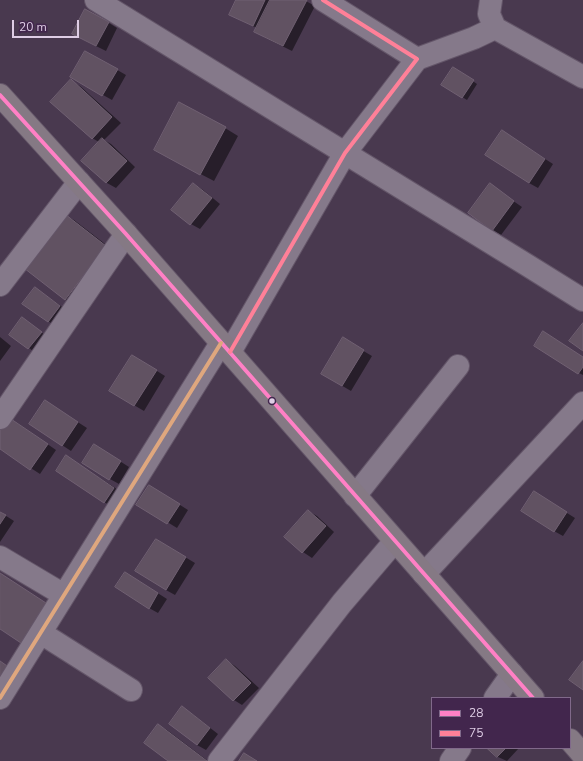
<!DOCTYPE html>
<html>
<head>
<meta charset="utf-8">
<style>
	body { margin:0 }
	#map { position:relative; width:583px; height:761px; overflow:hidden; background:#49394f; font-family:"Nunito Sans",sans-serif }
	canvas { display:block }
	.legend { position:absolute; left:431px; top:697px; width:140px; height:52px; box-sizing:border-box; background:#42264d; border:1px solid #80698a; margin:0; padding:5px 7px; list-style:none; font-size:12px; color:#decde5 }
	.legend li { display:flex; align-items:center; gap:8px; height:20px }
	.legend b { width:20px; border:1px solid #80698a }
	.scale { position:absolute; left:12px; top:20px; width:67px; height:18px; box-sizing:border-box; border:2px solid #decde5; border-top:0; padding-left:5px; font-size:12px; line-height:14px; white-space:nowrap; color:#decde5; -webkit-text-stroke:3px #42264d; paint-order:stroke }
</style>
</head>
<body>
<div id="map">
<canvas width="583" height="761"></canvas>
<ul class="legend">
<li><b style="height:5px;background:#ff80c5"></b>28</li>
<li><b style="height:5px;background:#ff8098"></b>75</li>
</ul>
<div class="scale">20 m</div>
</div>
<script>
const context = document.querySelector('canvas').getContext('2d');
context.lineJoin = 'round';
function fillPath(path, color) { context.fillStyle = color; context.fill(path, 'evenodd'); }
function strokePath(path, color, width, dash) { context.strokeStyle = color; context.lineWidth = width; context.lineCap = dash ? 'butt' : 'round'; context.setLineDash(dash || []); context.stroke(path); }
const shadow = new Path2D(`
	M237,0H304L315,6L292,51L264,37L257,28L230,15Z
	M109,23L117,28L106,51L82,39Z
	M86,52L126,75L112,100L71,77Z
	M458,71L477,84L467,100L443,85Z
	M71,81L80,86L121,123L104,140L111,144L135,167L116,188L107,183L83,161L99,142L92,138Z
	M225,128L238,136L214,181L168,157Z
	M511,137L553,164L538,188L529,183Z
	M194,184L203,190L220,204L200,229L191,224L173,210Z
	M490,185L522,207L501,235L492,230Z
	M61,213L74,220L118,254L78,306L65,299Z
	M35,288L68,311L57,327L48,321Z
	M27,321L45,335L33,351L11,334Z
	M0,337L11,346L0,361Z
	M343,339L372,356L351,391L322,374Z
	M535,346L583,357V375L579,373Z
	M141,361L165,376L144,411L110,391Z
	M45,401L87,428L71,451L30,424Z
	M17,423L56,450L40,474L0,448V430Z
	M104,451L129,467L119,484L110,479Z
	M75,462L123,493L113,507L104,502Z
	M158,491L188,510L177,528L138,504Z
	M543,498L575,518L563,536L554,531Z
	M308,511L317,516L334,532L312,558L303,552L285,537Z
	M0,512L14,521L0,542Z
	M165,545L195,563L175,595L166,590Z
	M0,574L59,612L34,649L0,628Z
	M134,578L167,599L158,613L149,608Z
	M226,660L235,666L259,688L242,705L234,700Z
	M182,708L191,713L218,734L206,750L197,745Z
	M158,725L167,730L208,761H170Z
	M489,748H519L507,761L498,757Z`);
const building = new Path2D(`
	M236,0H265L253,26L229,15Z
	M270,0H307L283,46L254,32Z
	M85,9L109,22L96,46L72,34Z
	M85,51L118,69L102,96L70,77Z
	M453,67L474,80L462,98L441,85Z
	M71,79L112,117L92,139L50,102Z
	M179,102L226,127L200,175L154,150Z
	M502,130L545,159L529,183L485,155Z
	M102,138L127,161L106,183L81,161Z
	M193,183L212,198L190,225L171,210Z
	M490,183L514,201L492,231L468,213Z
	M61,211L106,246L65,300L20,265Z
	M35,287L60,306L48,322L22,304Z
	M22,317L42,332L28,349L9,335Z
	M583,323V351L569,341Z
	M543,331L583,357V367L578,374L534,346Z
	M343,337L364,350L342,386L321,374Z
	M132,355L157,370L134,406L109,391Z
	M45,400L78,422L62,446L29,424Z
	M8,417L48,444L30,470L0,449V428Z
	M94,444L121,461L109,480L82,463Z
	M66,455L114,488L104,503L56,471Z
	M149,485L180,504L167,524L136,505Z
	M534,491L567,512L554,532L521,511Z
	M308,510L326,526L302,553L284,537Z
	M0,512L6,515L0,524Z
	M156,539L186,557L166,590L135,571Z
	M125,572L158,593L149,609L115,587Z
	M0,573L46,603L21,643L0,629Z
	M226,659L251,683L233,701L208,678Z
	M0,661L10,668L0,682Z
	M583,661V690L569,680Z
	M182,706L210,728L197,745L169,724Z
	M158,724L207,761H168L144,743Z
	M487,748H506L497,757Z
	M244,753L257,761H239Z`);
const street = new Path2D(`
	M96,0L527,265L583,300
	M491,0L489,14L495,28L583,77
	M417,59L474,38L495,28
	M0,285L79,182
	M230,352L345,153L417,59L323,0
	M0,418L126,234
	M355,496L458,366
	M0,557L64,595
	M424,574L583,403
	M41,633L131,690
	M0,698L221,343
	M495,698L512,674
	M219,761L342,603L395,541
	M451,761L460,748`);
const secondary = new Path2D(`
	M0,95L126,234L533,698
	M570,740L583,755`);
const bus1 = new Path2D(`
	M0,95L126,234L533,698`);
const bus2 = new Path2D(`
	M230,352L345,153L417,59L323,0`);
const bus3 = new Path2D(`
	M0,698L221,343`);
const markers = [
	[272,401,3.5,"#decde5"]
];
fillPath(shadow, '#0007');
fillPath(building, '#615262');
strokePath(building, '#706072', 1);
strokePath(street, '#645669', 24);
strokePath(secondary, '#645669', 24);
strokePath(street, '#85798a', 22);
strokePath(secondary, '#857984', 22);
strokePath(bus1, '#ff80c5', 4);
strokePath(bus2, '#ff8098', 4);
strokePath(bus3, '#dfa77e', 4);
for (const [x, y, r, color] of markers) { const dot = new Path2D(); dot.arc(x, y, r, 0, 2 * Math.PI); context.fillStyle = color; context.fill(dot); strokePath(dot, '#42264d', 1.5); }
</script>
</body>
</html>
